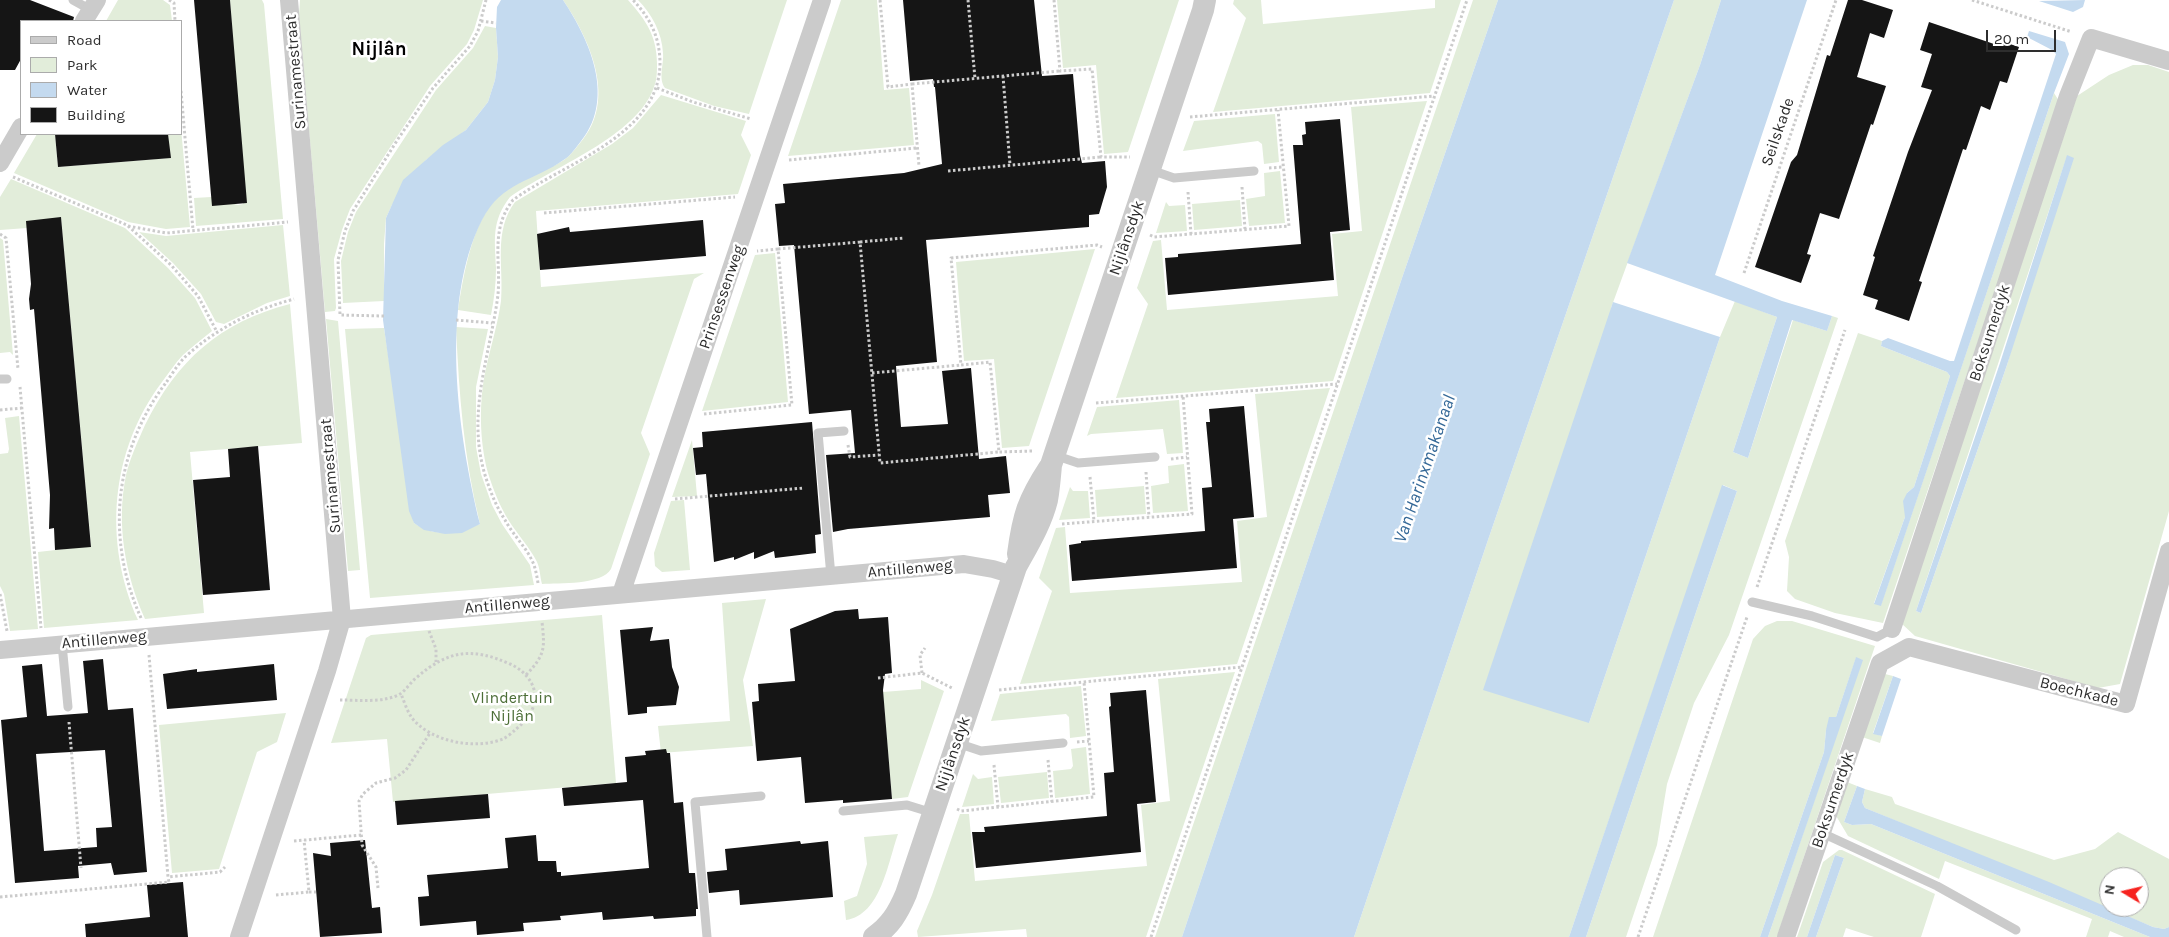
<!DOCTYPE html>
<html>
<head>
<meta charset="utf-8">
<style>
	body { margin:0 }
	#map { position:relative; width:2169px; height:937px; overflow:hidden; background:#fff; font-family:Karla,sans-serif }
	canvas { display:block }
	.legend { position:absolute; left:20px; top:20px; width:162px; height:115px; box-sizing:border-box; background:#fff; border:1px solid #ababab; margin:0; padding:6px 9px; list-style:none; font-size:15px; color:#2e2e2e }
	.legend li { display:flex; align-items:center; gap:10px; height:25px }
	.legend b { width:25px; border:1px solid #ababab }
	.north { position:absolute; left:2099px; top:867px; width:50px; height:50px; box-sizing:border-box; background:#fff; border:1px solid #ababab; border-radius:50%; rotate:279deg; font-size:14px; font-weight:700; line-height:20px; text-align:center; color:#2e2e2e }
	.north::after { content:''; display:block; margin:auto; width:18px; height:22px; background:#f6231f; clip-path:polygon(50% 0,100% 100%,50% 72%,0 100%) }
	.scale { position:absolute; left:1986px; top:30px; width:70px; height:22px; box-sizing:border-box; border:2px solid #2e2e2e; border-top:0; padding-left:6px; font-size:15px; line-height:18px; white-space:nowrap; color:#2e2e2e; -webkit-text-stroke:4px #fff; paint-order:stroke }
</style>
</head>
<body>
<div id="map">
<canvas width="2169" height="937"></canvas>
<ul class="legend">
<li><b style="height:6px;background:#cbcbcb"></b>Road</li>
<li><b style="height:14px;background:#e2edda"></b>Park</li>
<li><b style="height:14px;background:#c4daef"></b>Water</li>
<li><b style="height:14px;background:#151515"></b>Building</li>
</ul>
<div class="north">N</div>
<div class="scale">20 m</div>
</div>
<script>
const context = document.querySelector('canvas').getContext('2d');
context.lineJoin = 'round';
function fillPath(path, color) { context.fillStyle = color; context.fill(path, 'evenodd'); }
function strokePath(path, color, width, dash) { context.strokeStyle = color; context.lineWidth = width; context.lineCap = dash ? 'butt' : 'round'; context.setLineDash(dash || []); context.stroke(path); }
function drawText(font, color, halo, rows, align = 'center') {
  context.font = font + ' Karla,sans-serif'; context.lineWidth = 5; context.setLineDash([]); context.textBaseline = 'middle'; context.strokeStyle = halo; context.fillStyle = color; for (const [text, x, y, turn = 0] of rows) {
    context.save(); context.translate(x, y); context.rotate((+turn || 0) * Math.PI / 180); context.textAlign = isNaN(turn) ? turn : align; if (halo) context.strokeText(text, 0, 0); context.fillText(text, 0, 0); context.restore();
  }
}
const green = new Path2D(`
	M118,0H163L170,5L172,21H106Z
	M230,0H262L264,4L283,219L196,226L194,198L211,197L238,205L243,204Z
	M300,0H483L474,30L467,44L430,86L350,209L342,230L334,259L336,308L335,311L325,312L299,15Z
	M563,0H628C646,20 657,36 657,64C657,71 657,80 654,87C638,136 551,168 510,197C491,222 495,239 496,268C496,284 494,300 491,315L458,310C463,278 471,228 493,202C510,182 542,174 564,160C570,156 575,149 580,143C618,100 590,40 563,0Z
	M638,0H787L749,114L714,106L665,88C658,79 664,64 663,53C662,33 652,14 638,0Z
	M841,0H877L884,90L909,88L914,145L788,156Z
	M1057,0H1179L1128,152L1104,154L1096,65L1063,68Z
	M1234,0H1261L1263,24L1435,8V0H1461L1430,93L1213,112L1246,18L1233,4Z
	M1473,0H1498L1402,278L1182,937H1155Z
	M1674,0H1721L1700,65L1611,308L1589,723L1720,337L1735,301L1777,317L1733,452L1748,458L1793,320L1827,331L1832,316L1838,318L1729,635L1694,703L1667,784L1657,845L1626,937H1586L1737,491L1723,485L1569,937H1354L1489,537Z
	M485,26L496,28L498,57L495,80L488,102L466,130L426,160L392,205L386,218L384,244V301L343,303L341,261L348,232L356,212L436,90L473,48Z
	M2133,65H2148L2169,72V511L2120,684L2098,688L1915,636L1901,623L2077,96L2109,75ZM2067,156L2007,365L1921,613L1916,611Z
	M2054,93L2059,101L1883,623L1835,613L1795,599L1787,591L1789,557L1785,541L1858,333L1882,341L1881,346L1947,372L1950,376L1914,487L1907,493L1905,517L1874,603L1881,605Z
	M661,95L746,121L741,135L751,155L738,194L536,211L541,287L704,273L694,279L641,433L650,454L611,569C602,585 559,583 542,584C540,577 540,568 537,562C530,548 518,535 509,521C500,507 493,489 488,473C479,440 479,400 486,368C491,346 498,323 501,301C504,267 493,231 515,202L612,144L633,128Z
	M1427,101L1333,381L1116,398L1148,304L1137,288L1153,241L1161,240L1167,310L1338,296L1332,234L1362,231L1351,107Z
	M1275,114L1279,162L1264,164L1262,144L1258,141L1183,151L1194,121Z
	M181,128L190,227L166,229L128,222L14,173L37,134H55L58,167L169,158L168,134H181Z
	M1280,171L1285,223L1249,226L1246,199L1265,196L1264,173Z
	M11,179L125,228L168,268L195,298L212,331C202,339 192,347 183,355C175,363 169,373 162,382C110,451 103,542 138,620L44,628L38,552L91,546L61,218L27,228L0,230V197Z
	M1240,200L1242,226L1194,230L1192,204Z
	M1166,202L1169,206L1185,205L1187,231L1156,233Z
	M283,225L290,296L267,303L224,324L216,322L201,294L173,263L139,232L166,236Z
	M0,238L3,240L13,355L10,352L0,353Z
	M1095,249L1029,446L1002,448L994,359L964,361L956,262Z
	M775,253L788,402L702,411L755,255Z
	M290,304L302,443L190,452L204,613L145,619C125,574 116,524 126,475C130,458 138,441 145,425C177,360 220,322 290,304Z
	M326,319L338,321L360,570L348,571Z
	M456,327L488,329L476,387V447L481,474L492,505L502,524L530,565L534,585L370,598L345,329L384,328L414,523C438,539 454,532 480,524C464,459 459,394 456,327Z
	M1330,388L1237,664L1020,684L1052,591L1039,578L1056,528L1065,527L1070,593L1242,582L1237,521L1267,517L1255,394Z
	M1179,400L1183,453L1167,454L1163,429L1091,434L1087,436L1097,407Z
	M19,416L38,629L10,631L4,594L0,586V454L8,453L9,449L5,418Z
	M692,440L697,496L672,497Z
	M1184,464L1188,511L1153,513L1151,486L1169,483L1168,466Z
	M1144,486L1146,514L1097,517L1095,490Z
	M1070,487L1073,491H1088L1090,518L1059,520Z
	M684,500L690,570L662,572L655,566L654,553L671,501Z
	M766,599L743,680L753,746L661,753L658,726L730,721L722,603Z
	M602,615L616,783L393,802L387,739L331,743L366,638L371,635Z
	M1777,621H1792L1875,646L1777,937H1768L1862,660L1856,658L1836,717L1826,730L1824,752L1760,937H1653L1753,639L1765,626Z
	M1235,672L1146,937H1027L1026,929L918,937L917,931L932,895L960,814H969L975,881L1147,866L1141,805L1170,801L1158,679Z
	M1885,674L1893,676L1873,733L1882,736L1880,743L1862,737Z
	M921,680L944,691L908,797L892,799L883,692L921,689Z
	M1081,686L1086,736L1070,738L1069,717L1066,714L991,721L1000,694Z
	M286,713L277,742L257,752L219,869L172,873L159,725Z
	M1086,747L1090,794L1055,798L1053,771L1071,769L1073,766L1071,749Z
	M1047,772L1049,798L1001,803L998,777Z
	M973,774L978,779L992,777L994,804L962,807Z
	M1847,782L1857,786L1844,822L1852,825L1871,824L2150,937H2124L2110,931L2108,937H2086L2092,919L1945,861L1939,879L1848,836L1835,814Z
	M1865,789L1892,797L1895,804L2054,860L2095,849L2118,832L2169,859V927L2164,929L2153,927L1865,808L1862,802ZM2109,877H2139V907H2109Z
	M898,834C888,862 881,915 846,920L844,901L857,896L867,864L864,837Z
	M1839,850H1842L1935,894L1921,937H1874L1846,928L1843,937H1816L1844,858L1835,855L1807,937H1797L1823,862Z`);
const water = new Path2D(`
	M501,0H563C591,42 617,101 578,145C574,150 570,156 565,159C533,182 502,181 482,220C439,305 458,434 480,524L462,533L445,534L424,530L414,523L409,511L383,320L386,218L403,180L443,145L466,130L488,102L495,80L498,57L496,28L497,7Z
	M1498,0H1674L1489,537L1354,937H1182L1402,278Z
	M1721,0H1807L1715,275L1782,301L1832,316L1827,331L1792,320L1748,458L1733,452L1777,317L1627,263L1700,65Z
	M2085,0L2083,7L2073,12L2039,1Z
	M2029,31L2065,42L2069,54L2054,93L1881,606L1874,604L1905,517L1903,501L1907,493L1914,487L1950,376L1947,372L1881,346L1882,341L1888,338L1950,361H1954L2056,54L2052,50L2027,37Z
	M2067,155L2074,158L2007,365L1921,613L1916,611L2000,363Z
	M1613,302L1720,337L1589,723L1483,690Z
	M1722,485L1737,491L1586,937H1569Z
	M1856,657L1863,660L1768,937H1760L1824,752L1826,730L1829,717H1836Z
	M1893,676L1901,679L1882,736L1873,734Z
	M1857,786L1865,789L1862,802L1865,808L2049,882L2153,927L2164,929L2169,927V937H2150L1871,824L1852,825L1844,822Z
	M1835,855L1844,858L1816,937H1807Z`);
const building = new Path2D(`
	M0,0H30L74,17L73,21H21V59L15,70H0Z
	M194,0H230L247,203L212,206Z
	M903,0H1034L1042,76L1073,74L1080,155L1082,163L1105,161L1107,187L1099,214L1089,215V227L926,240L937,362L896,366L901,427L948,424L942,371L971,368L979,459L1006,456L1010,493L988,495L990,517L848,529L833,532L826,455L855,453L851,410L809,414L794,245L779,246L775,204L785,203L783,184L904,173L942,164L935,87H934L933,79L910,81Z
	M1848,0H1862L1893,10L1884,38L1870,33L1857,77L1886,86L1873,125L1871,124L1839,219L1820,213L1807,254L1811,255L1801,283L1755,267L1791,162L1797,155L1827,55L1830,56Z
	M1929,22L1997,45L1998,40L2019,47L2007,83L2000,81L1990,110L1981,106L1966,150L1963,149L1919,281L1922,282L1909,321L1875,309L1878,300L1863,295L1875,257L1873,256L1908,152L1932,90L1921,87L1932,54L1920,50Z
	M1340,119L1350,230L1330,232L1334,280L1168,295L1165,258L1178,257V254L1301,244L1293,145H1303L1302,135L1306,134L1305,122Z
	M55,134H168L171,158L58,167Z
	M61,217L91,547L55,550L54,528L49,529L50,495L34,309L30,310L29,299L31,284L26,221Z
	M703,220L706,256L540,270L537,234L569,227L570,232Z
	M1244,406L1254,517L1233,519L1237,568L1072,581L1069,545L1081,543V541L1205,531L1202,488L1212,487L1206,422H1210L1209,409Z
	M812,422L821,534L815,535L816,553L775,558L774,551L754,559V552L734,560V557L714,562L706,474L696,475L693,448L703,447L702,432Z
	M258,446L270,590L203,595L193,480L230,477L228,449Z
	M858,609L859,619L888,617L892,673L885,674L883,690L892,799L843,803V800L805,803L801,757L757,761L752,702L759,701L758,684L795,681L790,629L835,611Z
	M653,627L650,641L669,639L672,667L679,687L676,705L647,707V713L628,715L620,630Z
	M103,659L108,710L133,708L147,872L114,875L111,863L78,866L79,878L15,883L1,720L27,717L22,666L42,664L47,716L88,713L83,661ZM105,750L112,827L96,828L97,847L44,851L36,754Z
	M274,664L277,700L167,709L163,674L197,669V672Z
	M1146,690L1156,802L1137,804L1141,852L976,868L972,832H985L984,827L1107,816L1104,773L1114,772L1109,707L1111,706L1110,693Z
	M666,749L667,753H670L674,803L683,802L689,873H695L698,909H696V916L654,919L653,916L603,920L602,912L560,916L561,920L523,923L524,931L477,935L476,921L420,926L418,897L429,896L427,875L508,868L505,838L536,835L538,861H556L557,872H561V876L649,868L643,800L564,806L562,788L627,782L625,757L646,755L645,751Z
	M488,794L490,818L397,825L395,801Z
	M365,840L372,908L380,907L382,933L320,937L313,853L331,856L330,843Z
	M800,841L801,844L828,841L833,897L740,905L739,890L709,893L707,872L727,870L725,849Z
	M183,882L188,937H86L85,924L150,917L147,885Z`);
const path = new Path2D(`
	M169,0L174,3L175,21
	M880,0L888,87L912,84L919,166
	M968,0L975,79
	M1054,0L1060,71L1092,69L1101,157H1130
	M1972,0L2072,32
	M481,21L496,23
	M1003,76L1010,165
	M912,84L1060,71
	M657,88L693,102L751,119
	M181,91L193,230
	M1190,117L1434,96
	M789,160L917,148
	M1269,168L1283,167
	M948,171L1101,157
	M13,177L127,225L171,265L198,296L217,332
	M1242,187L1245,229
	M1188,192L1191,234
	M544,213L735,197
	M128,226L166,233L288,222
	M0,234L6,238L18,369
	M1150,235L1154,237L1289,226L1278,110
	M860,242L904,238
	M778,249L860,242L880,463L999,452
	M1744,273L1836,0
	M384,316L340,315L338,260L345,231L353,211L398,139L433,88L470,46L478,31L486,0
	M456,320L492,323
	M872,373L961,365
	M20,387L41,628
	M1096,403L1337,384
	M0,410L22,408
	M704,414L792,405L778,249L757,251
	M848,445L850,457L879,455
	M1032,451L999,452L990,362L961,365L951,258L1097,245L1102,247
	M1171,459L1187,457
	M1146,472L1149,517
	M1090,477L1094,521
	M675,499L804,488
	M1062,524L1192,514L1183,396
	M538,583C537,577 536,571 534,565C528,549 513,535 505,520C496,506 490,491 485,475C467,415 488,361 497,302C503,266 488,232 513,200C562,164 659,136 660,64C660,38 651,19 633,0
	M1757,587L1845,330
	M0,594L7,631
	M141,618C106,540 113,454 165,384C171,376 177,365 185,357C217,328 253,310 294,299
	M429,631L436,649V662
	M149,655L168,877L220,872L225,867
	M922,673L920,655L925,648
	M526,675C545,655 545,649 542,622
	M878,678L922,673L952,688
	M999,690L1242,667
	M340,700C359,700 384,703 400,694C406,690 411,682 416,678C448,650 472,647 510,664C522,669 534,681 535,695C536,709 526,721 515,730C512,733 507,737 503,739C475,750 431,742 412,718C407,711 404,701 401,694
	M69,722L81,868
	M1077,742L1089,741
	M1048,760L1052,802
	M994,765L998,807
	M957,809L961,811L1094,797L1084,682
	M294,841L361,835
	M378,888L376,867L362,845L359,801L363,794L376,783L395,778L406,770L430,733
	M309,892H316
	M276,895L309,892L304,840
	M0,897L169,882L168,877
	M1151,937L1467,0
	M1638,937L1747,617`);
const service = new Path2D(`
	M73,0L91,10
	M1151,170L1174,178L1254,171
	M0,379H7
	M1054,455L1078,463L1155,457
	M831,576L818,433L844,431
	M1752,602L1812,616L1877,637L1892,629
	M62,644L68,707
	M957,743L981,751L1063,743
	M843,811L907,805L933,813
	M1822,833L1937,886L2016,930
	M707,937L695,802L761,796`);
const minor = new Path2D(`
	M84,21L97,0
	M0,163L21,127
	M621,594L822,0
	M1892,629L2068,96L2091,38L2169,61
	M0,650L964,564L993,569L1013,575
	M239,937L327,671L342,619L289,0
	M1786,937L1880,663L1909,647L2126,704L2169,551`);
const tertiary = new Path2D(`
	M1018,554C1023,516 1028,500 1049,468
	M874,937C890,926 898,913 906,894L1016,567C1028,545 1041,524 1047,500C1049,489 1050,476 1051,465L1203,10L1205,0`);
const streetNames = [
	["Surinamestraat",296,72,-95],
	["Seilskade",1778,132,-71],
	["Nijlânsdyk",1127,238,-71],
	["Prinsessenweg",722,297,-71],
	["Boksumerdyk",1990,333,-72],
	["Surinamestraat",331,476,-95],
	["Antillenweg",910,569,-5],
	["Antillenweg",507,605,-5],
	["Antillenweg",104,640,-5],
	["Boechkade",2079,692,14],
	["Nijlânsdyk",953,754,-71],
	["Boksumerdyk",1833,800,-71]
];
const parkNames = [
	["Vlindertuin",512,698],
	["Nijlân",512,716]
];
const waterNames = [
	["Van Harinxmakanaal",1425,469,-71]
];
const quarterNames = [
	["Nijlân",379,50]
];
fillPath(green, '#e2edda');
fillPath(water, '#c4daef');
fillPath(building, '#151515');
strokePath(path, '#cbcbcb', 3, [2.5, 2.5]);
strokePath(service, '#cbcbcb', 9);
strokePath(minor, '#cbcbcb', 18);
strokePath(tertiary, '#cbcbcb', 22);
drawText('16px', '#2e2e2e', '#fff', streetNames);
drawText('16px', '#4c6e37', '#fff', parkNames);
drawText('italic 18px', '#346897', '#fff', waterNames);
drawText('bold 19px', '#000', '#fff', quarterNames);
</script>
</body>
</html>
